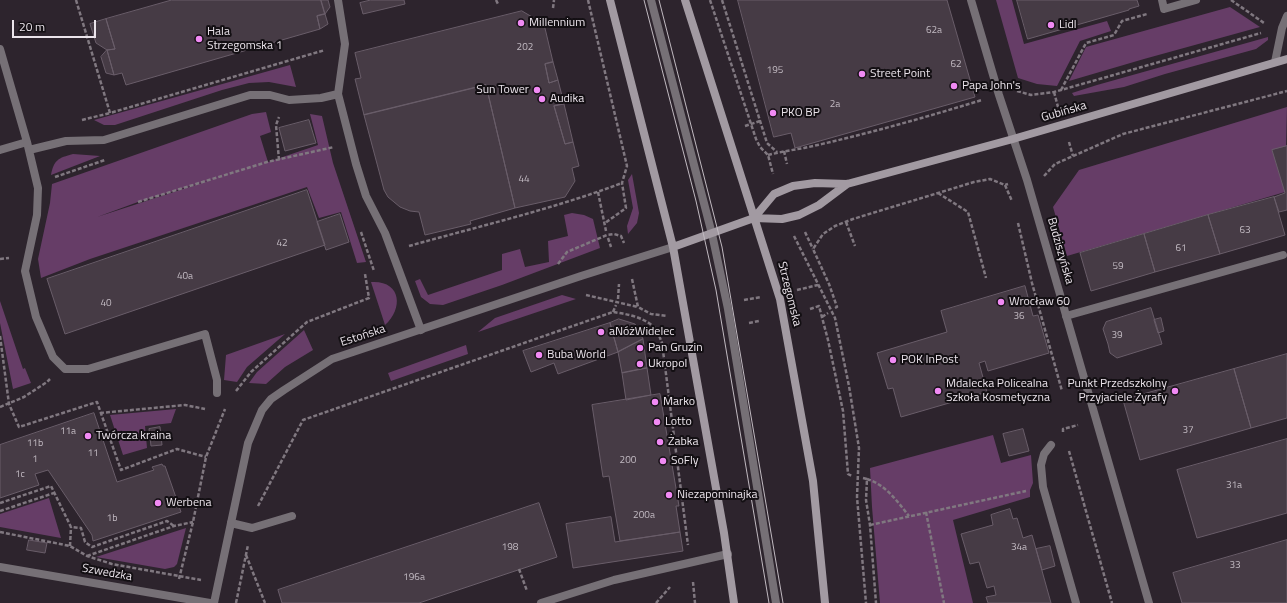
<!DOCTYPE html>
<html>
<head>
<meta charset="utf-8">
<style>
	body { margin:0 }
	#map { position:relative; width:1287px; height:603px; overflow:hidden; background:#2d242d; font-family:"Titillium Web",sans-serif }
	canvas { display:block }
	.scale { position:absolute; left:12px; top:20px; width:84px; height:18px; box-sizing:border-box; border:2px solid #ebe4eb; border-top:0; padding-left:5px; font-size:12px; line-height:14px; white-space:nowrap; color:#ebe4eb; -webkit-text-stroke:3px #130f13; paint-order:stroke }
</style>
</head>
<body>
<div id="map">
<canvas width="1287" height="603"></canvas>
<div class="scale">20 m</div>
</div>
<script>
const context = document.querySelector('canvas').getContext('2d');
context.lineJoin = 'round';
function fillPath(path, color) { context.fillStyle = color; context.fill(path, 'evenodd'); }
function strokePath(path, color, width, dash) { context.strokeStyle = color; context.lineWidth = width; context.lineCap = dash ? 'butt' : 'round'; context.setLineDash(dash || []); context.stroke(path); }
function drawText(font, color, halo, rows, align = 'center') {
  context.font = font + ' "Titillium Web",sans-serif'; context.lineWidth = 4; context.setLineDash([]); context.textBaseline = 'middle'; context.strokeStyle = halo; context.fillStyle = color; for (const [text, x, y, turn = 0] of rows) {
    context.save(); context.translate(x, y); context.rotate((+turn || 0) * Math.PI / 180); context.textAlign = isNaN(turn) ? turn : align; if (halo) context.strokeText(text, 0, 0); context.fillText(text, 0, 0); context.restore();
  }
}
const green = new Path2D(`
	M996,0H1012L1024,44L1107,21L1111,31L1080,41L1057,86L1037,84L1018,78Z
	M1230,7L1260,27L1144,59L1069,81L1086,47Z
	M1268,37V40L1256,49L1165,74L1124,87L1074,96L1072,93L1097,85Z
	M290,65L296,87L269,82L249,83L222,90L115,125H104L94,120Z
	M1287,107L1285,192L1067,256L1053,207L1079,170Z
	M266,112L271,132L260,136L268,162L318,145L310,114L322,116L333,163L366,262L357,263L341,212L319,218L307,187L90,259L41,278L38,259L50,203L52,184L252,114ZM217,178L97,217L138,202Z
	M73,154L100,156L51,175C54,160 58,158 73,154Z
	M632,174L639,213L637,223L628,234L627,226L633,208L628,180Z
	M572,213L584,215L593,219L600,248L502,285L443,305L430,304L421,297L415,281L420,279L428,295L502,270V254L520,249L525,267L549,262L548,241L568,236L564,215Z
	M371,282C401,280 404,308 385,325Z
	M562,295L576,299L478,332L495,318Z
	M0,301L23,369L25,368L31,383L13,389L0,323Z
	M304,330L313,350L285,367L266,384L249,383L257,372Z
	M285,334L247,367L237,382L224,380L226,355Z
	M466,345L468,354L391,381L388,373Z
	M176,409L171,423L145,426L147,448L123,455L110,415Z
	M993,435L1001,463L1031,455L1033,483L1030,490V497L953,520L973,603H880L872,507L870,468Z
	M49,498L61,538L0,527V514Z
	M186,528L177,564L174,567L165,569L96,557Z`);
const building = new Path2D(`
	M172,0H321L325,14L317,16L320,29L126,85L122,73L114,75L107,50L115,49L106,19Z
	M321,0H328L330,7L325,14Z
	M371,0H404L405,4L363,14L360,3Z
	M738,0H947L975,97L795,148L791,133L774,137Z
	M1017,0H1137L1139,6L1129,9V10L1028,39Z
	M522,11L544,24L553,62L545,64L549,83L558,80L564,104L554,106L565,144L573,142L579,166L572,168L575,181L565,197L515,208L486,85L364,115L355,79L361,78L355,53Z
	M325,14L328,24L320,29L317,16Z
	M106,19L115,49L107,50L96,43L90,24Z
	M107,50L114,75L106,73L101,57Z
	M553,62L558,80L549,83L545,64Z
	M486,85L515,208L470,221L471,224L425,235L419,212L410,211L400,207L388,197L384,190L364,115Z
	M564,104L573,142L565,144L554,106Z
	M309,120L316,143L285,151L279,128Z
	M1287,146V210L1279,212L1274,197L1285,193L1272,150Z
	M307,190L325,245L65,334L47,279Z
	M1274,197L1285,235L1220,254L1208,215Z
	M340,214L349,242L326,250L317,222Z
	M1208,215L1220,254L1155,272L1144,234Z
	M1144,234L1155,272L1091,291L1080,253Z
	M1025,286L1033,316L1038,315L1049,353L988,371L985,361L979,363L987,392L901,417L893,388L888,389L877,353L947,332L941,311Z
	M1151,308L1162,344L1117,358L1110,353L1108,344L1103,329L1106,322Z
	M1161,318L1164,331L1158,333L1154,320Z
	M619,319L635,324L643,339L618,352L610,323Z
	M610,323L618,352L558,374L554,363L531,372L523,351Z
	M643,339L647,368L622,373L618,352Z
	M1287,354V418L1251,428L1234,369Z
	M647,368L651,395L626,400L622,373Z
	M1234,369L1251,428L1140,460L1123,400Z
	M660,394L679,506H676L680,532L620,541L609,476L603,477L592,405Z
	M94,413L117,482L154,470L152,467L162,464L163,466H165L181,512L93,541L92,535L48,470L35,474L39,485L0,498V445Z
	M160,427L162,445L151,446L149,429Z
	M1023,429L1029,451L1009,456L1003,434Z
	M1287,439V513L1197,538L1177,470Z
	M539,503L557,557L419,603H282L278,590Z
	M1010,509L1013,519L1017,518L1023,538L1032,535L1051,603H988L986,597L996,595L994,586L987,588L979,562L970,564L961,534L993,525L991,515Z
	M611,517L615,542L680,532L683,551L573,568L566,524Z
	M29,540L47,543L45,553L27,550Z
	M1287,540V603H1182L1173,573Z
	M1050,546L1055,566L1042,570L1036,549Z`);
const path = new Path2D(`
	M76,0L110,113L325,50
	M496,0L498,4
	M588,0L627,166L622,183L626,208L605,223
	M710,0L756,139L760,147L768,155L773,174
	M722,0L767,143L777,152
	M1231,0L1264,23
	M553,8L554,0
	M1061,90L1086,43L1114,35L1122,21L1147,14
	M1017,91L1031,95L1054,92L1261,33
	M1054,92L1058,107
	M82,120L110,113
	M745,126L760,121
	M1069,142L1073,156
	M784,151L787,164
	M768,155C780,152 792,150 804,148C864,135 923,118 982,100
	M279,160L276,125L279,117
	M1044,176L1055,164L1123,134L1287,91
	M55,177L105,160
	M1005,185L1012,201
	M598,192L606,231
	M938,193L968,212L986,278
	M138,202L267,162L334,147
	M846,222L855,246
	M1018,223L1032,283L1062,391
	M361,232L374,271
	M805,232L813,249
	M794,236L835,318L849,386L859,448L857,497L866,603
	M608,238L611,247
	M409,246C480,226 553,209 622,183
	M0,259L9,258
	M558,264L567,252L607,235L614,234L621,236L624,243
	M632,279L638,307L651,314L667,316
	M797,290L818,285
	M586,295L638,307
	M618,299L619,284
	M744,300L761,297
	M835,308L837,307L829,284L813,249L823,234L835,226L853,219L974,182L990,179L1005,185L1008,184
	M810,309L819,306L828,340L843,411L848,474L852,476
	M613,312L616,305
	M822,317L828,313
	M749,323L759,321
	M0,336L9,404L19,427L97,402L121,470L177,449L206,457
	M236,391L251,372L307,322L369,298L365,274
	M0,407L24,397L47,382L50,379
	M100,413L185,405L205,409
	M1063,432V429L1078,425
	M1069,451L1112,603
	M863,478L867,479L866,500L870,525L876,603
	M867,479C886,485 897,501 909,516
	M0,503L51,486L71,527L81,528L85,542L92,547L167,521L174,526
	M258,506L303,420L613,312C627,314 644,317 655,328C658,332 660,338 662,343L688,545
	M0,511L54,493
	M926,512L944,603
	M870,525L1026,491
	M0,532L70,546L87,556L112,564L201,580
	M70,546L71,527
	M246,555L265,603
	M87,556L174,526L193,522
	M519,569L527,591
	M179,579L193,522L206,457L225,409
	M693,582L695,603
	M236,603L248,545
	M656,603L670,587`);
const lane = new Path2D(`
	M338,0L345,44L338,94L356,164L366,196L385,233L421,330
	M651,0L712,234L728,309L776,603
	M1162,0L1164,9L1196,0
	M0,49L27,142L38,188L37,215L25,271L36,317L53,357L65,369H88L205,334L217,380V393
	M1275,62L1282,28L1287,16
	M0,150L27,142
	M29,150L66,141L104,140L250,95H270L289,100L321,98L338,94
	M1066,316L1283,255
	M1051,445L1044,454L1041,465L1043,487L1076,603
	M231,523L252,528L292,516
	M541,603L614,580L728,554`);
const street = new Path2D(`
	M971,0L999,95L1027,180L1149,603
	M0,567L210,603
	M214,603L248,443L262,410L271,399L284,390L332,359L581,276L673,247`);
const secondary = new Path2D(`
	M610,0L673,247L724,533L734,603
	M685,0L780,299L813,481L825,603
	M754,218L774,194L793,186L815,183L847,184L1013,139L1287,59
	M673,247L754,218L782,219L799,215L819,205L847,184`);
const tram = new Path2D(`
	M644,0L696,201L716,290L769,603
	M659,0L722,247L783,603`);
const markers = [
	[521,23,4,"#f18af4"],
	[1051,25,4,"#f18af4"],
	[199,39,4,"#f18af4"],
	[862,74,4,"#f18af4"],
	[954,86,4,"#f18af4"],
	[537,90,4,"#f18af4"],
	[542,99,4,"#f18af4"],
	[773,113,4,"#f18af4"],
	[1001,302,4,"#f18af4"],
	[601,332,4,"#f18af4"],
	[640,348,4,"#f18af4"],
	[539,355,4,"#f18af4"],
	[893,360,4,"#f18af4"],
	[640,364,4,"#f18af4"],
	[938,391,4,"#f18af4"],
	[1175,391,4,"#f18af4"],
	[655,402,4,"#f18af4"],
	[657,422,4,"#f18af4"],
	[88,436,4,"#f18af4"],
	[660,442,4,"#f18af4"],
	[663,461,4,"#f18af4"],
	[669,495,4,"#f18af4"],
	[158,503,4,"#f18af4"]
];
const numberNames = [
	["62a",934,31],
	["202",525,48],
	["62",956,65],
	["195",775,71],
	["2a",835,105],
	["44",524,180],
	["63",1245,231],
	["42",282,244],
	["61",1181,249],
	["59",1118,267],
	["40a",185,277],
	["40",106,304],
	["36",1019,317],
	["39",1117,336],
	["37",1188,431],
	["11a",68,432],
	["11b",35,444],
	["11",93,454],
	["1",35,460],
	["200",628,461],
	["1c",20,475],
	["31a",1234,486],
	["200a",644,516],
	["1b",112,519],
	["198",510,548],
	["34a",1019,548],
	["33",1235,566],
	["196a",414,578]
];
const poiNames = [
	["Millennium",529,23],
	["Lidl",1059,25],
	["Hala",207,32],
	["Strzegomska 1",207,46],
	["Street Point",870,74],
	["Papa John's",962,86],
	["Sun Tower",529,90,"right"],
	["Audika",550,99],
	["PKO BP",781,113],
	["Wrocław 60",1009,302],
	["aNóżWidelec",609,332],
	["Pan Gruzin",648,348],
	["Buba World",547,355],
	["POK InPost",901,360],
	["Ukropol",648,364],
	["Mdalecka Policealna",946,384],
	["Szkoła Kosmetyczna",946,398],
	["Punkt Przedszkolny",1167,384,"right"],
	["Przyjaciele Żyrafy",1167,398,"right"],
	["Marko",663,402],
	["Lotto",665,422],
	["Twórcza kraina",96,436],
	["Żabka",668,442],
	["SoFly",671,461],
	["Niezapominajka",677,495],
	["Werbena",166,503]
];
const streetNames = [
	["Gubińska",1064,112,-16],
	["Budziszyńska",1060,251,74],
	["Strzegomska",789,294,76],
	["Estońska",363,336,-18],
	["Szwedzka",107,573,10]
];
fillPath(green, '#663d67');
fillPath(building, '#463b45');
strokePath(building, '#695d69', 1);
strokePath(path, '#807880', 2.5, [4, 2]);
strokePath(lane, '#767076', 8);
strokePath(street, '#767076', 8);
strokePath(secondary, '#a29aa2', 8);
strokePath(tram, '#c1bac1', 1);
for (const [x, y, r, color] of markers) { const dot = new Path2D(); dot.arc(x, y, r, 0, 2 * Math.PI); context.fillStyle = color; context.fill(dot); strokePath(dot, '#130f13', 1.5); }
drawText('10px', '#c2bac2', null, numberNames);
drawText('12px', '#ebe4eb', '#130f13', poiNames, 'left');
drawText('12px', '#ebe4eb', '#130f13', streetNames);
</script>
</body>
</html>
